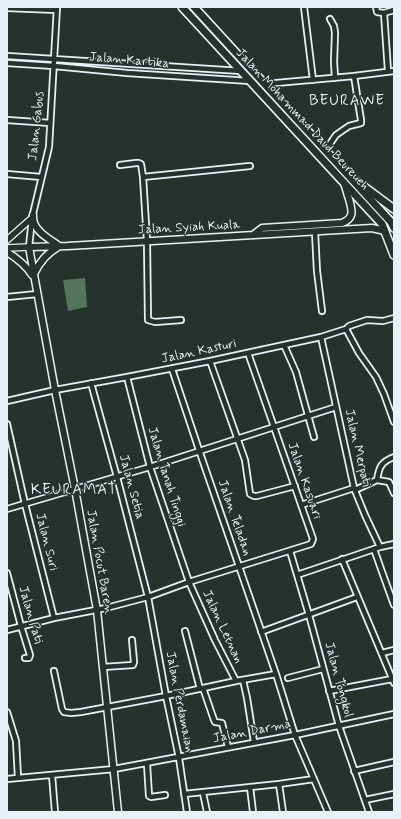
<!DOCTYPE html>
<html>
<head>
<meta charset="utf-8">
<style>
	body { margin:0 }
	#map { position:relative; width:401px; height:819px; overflow:hidden; background:#26332d; font-family:Mynerve,sans-serif }
	canvas { display:block }
	.frame { position:absolute; inset:0; border:8px solid #e8f1f8; pointer-events:none }
</style>
</head>
<body>
<div id="map">
<canvas width="401" height="819"></canvas>
<div class="frame"></div>
</div>
<script>
const context = document.querySelector('canvas').getContext('2d');
context.lineJoin = 'round';
function fillPath(path, color) { context.fillStyle = color; context.fill(path, 'evenodd'); }
function strokePath(path, color, width, dash) { context.strokeStyle = color; context.lineWidth = width; context.lineCap = dash ? 'butt' : 'round'; context.setLineDash(dash || []); context.stroke(path); }
function drawText(font, color, halo, rows, align = 'center') {
  context.font = font + ' Mynerve,sans-serif'; context.lineWidth = 3; context.setLineDash([]); context.textBaseline = 'middle'; context.strokeStyle = halo; context.fillStyle = color; for (const [text, x, y, turn = 0] of rows) {
    context.save(); context.translate(x, y); context.rotate((+turn || 0) * Math.PI / 180); context.textAlign = isNaN(turn) ? turn : align; if (halo) context.strokeText(text, 0, 0); context.fillText(text, 0, 0); context.restore();
  }
}
const green = new Path2D(`
	M85,278L87,307L68,311L63,280Z`);
const minor = new Path2D(`
	M304,7L313,80
	M376,7L377,12L384,13L388,71
	M7,8L57,10
	M384,13L394,10
	M330,19L334,26L335,33L334,62L335,78
	M7,56L241,71
	M7,63L54,66L127,73L250,81
	M265,84L354,76L394,71
	M7,120L50,123
	M325,151L336,135L349,126L361,123V120L354,76
	M120,165L136,163H139L141,164L143,177L147,241L148,320L155,322L181,320
	M7,174L41,177
	M143,177L250,166
	M315,232L317,271L322,311
	M29,247L32,218L49,147L57,7
	M7,297L37,294
	M346,329L359,353L376,377L384,394L394,422
	M321,337L354,488L365,515L380,547
	M284,345L296,372L314,437
	M210,361L245,460L250,494L254,496H257L295,486
	M172,369L199,450L276,674L295,735L328,812
	M127,377L150,467L189,582L215,640L236,681
	M91,383L117,477L148,597L166,696L179,758L187,812
	M7,401L55,390L127,377L210,361L321,337L346,329L349,326L367,320L383,321L394,318
	M7,424L25,504L54,618
	M377,480L389,482L394,493
	M355,490L377,480C379,467 381,462 394,457
	M301,505L354,488
	M7,509L150,467L336,407
	M374,549L381,569L394,605
	M290,551L309,615L339,726L369,812
	M342,559L394,683
	M7,573L21,626L30,655L29,658H25
	M297,575L380,547L394,544
	M7,630L54,618L106,608L148,597L189,582L311,544L313,539L274,427L248,353
	M185,631L200,689
	M261,632L357,597
	M382,653L394,650
	M103,667L133,665L134,662L132,640
	M54,671L62,709L64,712L71,713L81,712L166,696L236,681L276,674
	M288,678L323,669
	M243,680L247,698L254,742
	M203,688L214,720L215,722L222,723L228,747
	M329,691L392,679
	M7,712L16,741L18,778
	M147,764L149,796L151,797L165,795
	M354,771L394,762
	M52,775L55,812
	M7,779L114,769L295,735L394,714
	M279,784L283,812
	M250,787L253,812
	M203,793L207,812
	M184,794L279,784L314,779
	M365,800L394,794`);
const tertiary = new Path2D(`
	M7,240L32,218
	M7,248L29,247`);
const secondary = new Path2D(`
	M33,215C33,218 33,222 35,225C39,234 51,240 59,246
	M253,235L262,228L342,223C355,218 352,210 349,199C347,194 346,188 344,183
	M7,252C18,259 26,265 32,275
	M34,274C39,263 47,253 58,247
	M118,812L97,610L75,489L55,390L29,247L68,246L372,228L385,231`);
const primary = new Path2D(`
	M355,180L394,209`);
const trunk = new Path2D(`
	M182,7L382,224L394,255
	M194,7L391,222L394,228`);
const streetNames = [
	["Jalan Kartika",129,61,5],
	["Jalan Mohammad Daud Beureueh",302,120,47],
	["Jalan Gabus",37,126,-84],
	["Jalan Syiah Kuala",189,228,-3],
	["Jalan Kasturi",199,352,-12],
	["Jalan Merpati",357,448,77],
	["Jalan Tanah Tinggi",166,477,73],
	["Jalan Kasuari",304,481,71],
	["Jalan Setia",131,487,75],
	["Jalan Teladan",234,518,71],
	["Jalan Suri",46,542,76],
	["Jalan Pocut Baren",99,562,80],
	["Jalan Pati",30,615,74],
	["Jalan Letnan",222,627,65],
	["Jalan Tongkol",338,680,75],
	["Jalan Perdamaian",179,702,79],
	["Jalan Darma",252,732,-11]
];
const quarterNames = [
	["BEURAWE",347,102],
	["KEURAMAT",74,491]
];
fillPath(green, '#55745e');
strokePath(minor, '#e8f1f8', 8);
strokePath(tertiary, '#e8f1f8', 8);
strokePath(secondary, '#e8f1f8', 9);
strokePath(primary, '#e8f1f8', 10);
strokePath(trunk, '#e8f1f8', 10);
strokePath(minor, '#26332d', 4.5);
strokePath(tertiary, '#26332d', 5.5);
strokePath(secondary, '#26332d', 6);
strokePath(primary, '#26332d', 7);
strokePath(trunk, '#26332d', 7);
drawText('13px', '#e8f1f8', '#26332d', streetNames);
context.letterSpacing = '1px';
drawText('15px', '#e8f1f8', '#26332d', quarterNames);
context.letterSpacing = '0px';
</script>
</body>
</html>
